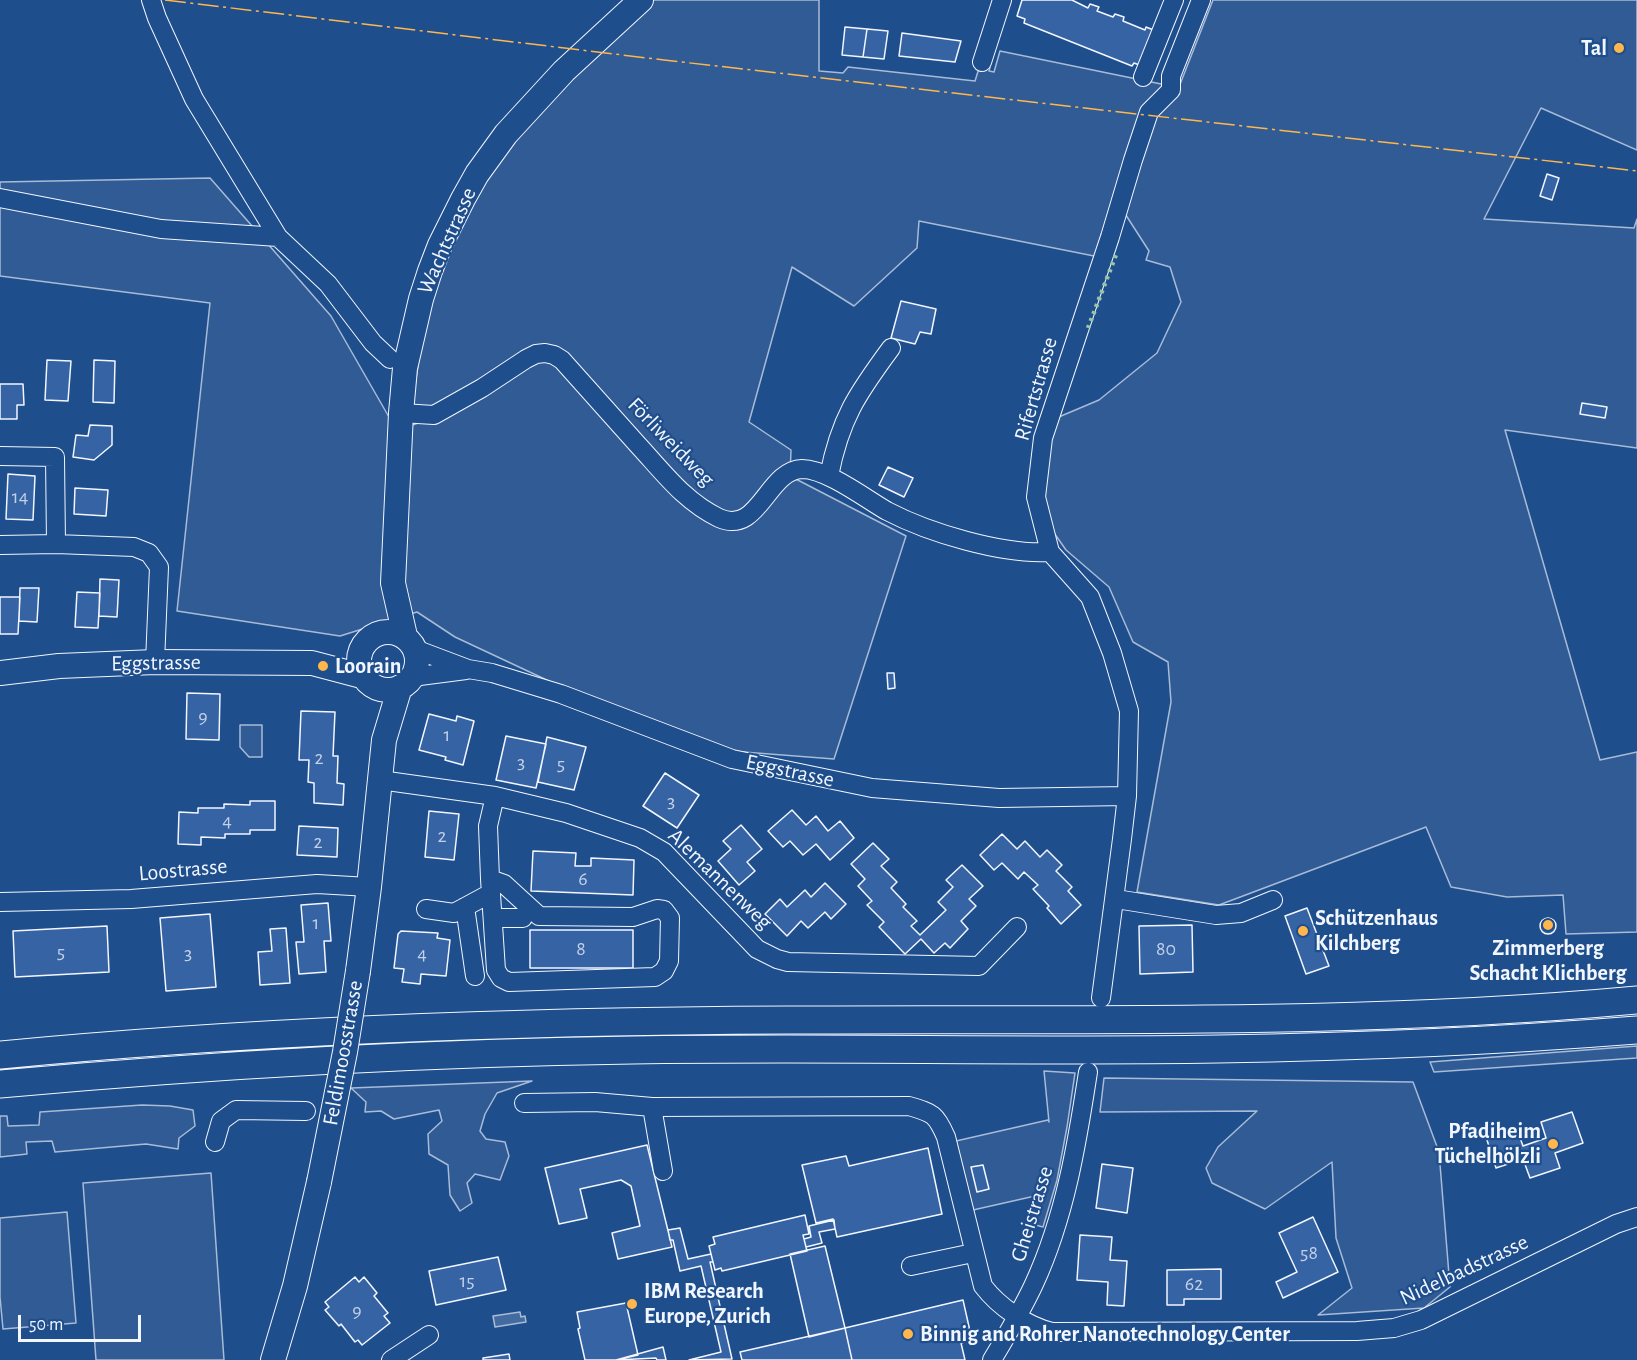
<!DOCTYPE html>
<html>
<head>
<meta charset="utf-8">
<style>
	body { margin:0 }
	#map { position:relative; width:1637px; height:1360px; overflow:hidden; background:#1f4e8c; font-family:"Alegreya Sans",sans-serif }
	canvas { display:block }
	.scale { position:absolute; left:18px; top:1315px; width:123px; height:27px; box-sizing:border-box; border:3px solid #f2f6ff; border-top:0; padding-left:8px; font-size:18px; line-height:21px; white-space:nowrap; color:#f2f6ff; -webkit-text-stroke:4px #1f4e8c; paint-order:stroke }
</style>
</head>
<body>
<div id="map">
<canvas width="1637" height="1360"></canvas>
<div class="scale">50 m</div>
</div>
<script>
const context = document.querySelector('canvas').getContext('2d');
context.lineJoin = 'round';
function fillPath(path, color) { context.fillStyle = color; context.fill(path, 'evenodd'); }
function strokePath(path, color, width, dash) { context.strokeStyle = color; context.lineWidth = width; context.lineCap = dash ? 'butt' : 'round'; context.setLineDash(dash || []); context.stroke(path); }
function drawText(font, color, halo, rows, align = 'center') {
  context.font = font + ' "Alegreya Sans",sans-serif'; context.lineWidth = 4.5; context.setLineDash([]); context.textBaseline = 'middle'; context.strokeStyle = halo; context.fillStyle = color; for (const [text, x, y, turn = 0] of rows) {
    context.save(); context.translate(x, y); context.rotate((+turn || 0) * Math.PI / 180); context.textAlign = isNaN(turn) ? turn : align; if (halo) context.strokeText(text, 0, 0); context.fillText(text, 0, 0); context.restore();
  }
}
const built = new Path2D(`
	M653,0H819V71L843,73L848,67L975,81L980,65L990,67L989,71L994,72L1000,51L1166,85L1099,257L919,221L917,248L854,306L792,267L749,422L791,450L790,476L906,536L834,759L692,748L455,637L417,612L340,636L177,611L210,303L0,276V182L210,178L331,316L397,431L418,423L413,399L426,313L462,219L517,134Z
	M1213,0H1637V150L1541,108L1484,219L1634,228L1637,219V448L1505,430L1600,760L1637,752V932L1566,934L1563,895L1507,897L1451,887L1426,827L1219,905L1137,892L1171,702L1168,662L1133,642L1109,587L1066,550L1052,530L1043,498L1054,419L1099,400L1157,353L1181,302L1170,267L1146,260L1149,251L1122,209L1147,130L1179,87Z
	M240,725H262V757H249L240,747Z
	M1637,1046V1058L1622,1059L1434,1072L1430,1062Z
	M1044,1071L1075,1073L1067,1127L1057,1180L1043,1227L1028,1223L1035,1196L973,1210L956,1141L1048,1120L1049,1122Z
	M1104,1078L1413,1082L1439,1152L1450,1287L1424,1308L1318,1315L1352,1288L1336,1238L1332,1162L1265,1209L1212,1183L1206,1168L1218,1147L1257,1111L1100,1112Z
	M532,1081L497,1093L485,1114L480,1131L486,1139L505,1142L509,1156L500,1180L475,1174L467,1183L472,1203L460,1211L450,1195L448,1165L429,1154L428,1134L442,1121L439,1110L394,1119L381,1111L365,1112L366,1102L351,1088Z
	M142,1105L170,1106L193,1110L195,1126L179,1138L178,1149L146,1144L55,1152L52,1141L26,1142L27,1154L0,1157V1116H7L8,1126L39,1125L40,1112Z
	M211,1173L224,1360H96L83,1183Z
	M67,1212L76,1323L3,1329L0,1297V1218Z`);
const water = new Path2D(`
	M520,1312L521,1317L525,1316L526,1322L495,1327L493,1316Z`);
const building = new Path2D(`
	M1022,0H1072L1088,8L1090,4L1099,7L1097,11L1113,17L1115,14L1124,17L1123,21L1145,30L1146,27L1156,31L1142,66L1134,63L1132,66L1024,23L1025,19L1017,16Z
	M845,27L867,29L863,57L842,55Z
	M867,29L888,31L884,59L863,57Z
	M902,33L961,41L955,62L899,56Z
	M1547,174L1559,178L1552,200L1540,196Z
	M901,301L936,309L931,334L920,332L915,344L891,338Z
	M47,360L71,361L68,401L45,400Z
	M94,360L115,361L114,403L93,402Z
	M0,384H23L24,405H17V419H0Z
	M1582,403L1607,407L1605,418L1580,414Z
	M90,425L112,426V445L94,460L73,457L76,435L88,436Z
	M888,467L913,478L904,497L879,485Z
	M8,474L35,476L33,520L6,519Z
	M75,488L108,490L106,516L74,514Z
	M100,579L119,580L117,617L99,616Z
	M20,588H39L37,622L19,621Z
	M77,592L100,593L98,628L75,627Z
	M0,597H20L18,634H0Z
	M887,673H894L895,688L888,689Z
	M187,693L220,694L219,740L186,739Z
	M301,711L335,712L333,756H338L337,783L344,784L343,805L314,803V783L308,782L309,760H299Z
	M429,714L456,721L457,716L474,721L463,765L445,760L446,757L419,750Z
	M506,736L546,744L536,788L496,780Z
	M547,737L586,747L574,790L538,782Z
	M665,773L699,795L677,828L643,806Z
	M250,801H275V830H250V834H225V838L201,837V845L178,844L179,812L198,813V808H224V804L250,805Z
	M792,810L806,825L816,816L828,831L840,821L854,838L830,860L816,844L803,855L790,841L783,847L768,831Z
	M429,811L459,814L454,860L425,857Z
	M741,825L762,849L747,862L755,871L739,885L718,861L731,849L723,841Z
	M299,826L338,828L337,857L297,855Z
	M1002,834L1017,849L1025,841L1040,857L1047,850L1062,865L1056,871L1072,887L1068,891L1081,905L1061,924L1047,908L1049,906L1033,889L1038,885L1024,872L1018,879L1002,863L994,870L980,855Z
	M873,843L889,859L881,866L897,882L891,888L906,904L903,907L917,921L911,926L920,935L946,910L938,902L953,887L946,880L962,865L983,886L969,899L976,906L961,921L968,929L950,948L945,943L934,953L921,939L905,954L879,927L884,922L867,905L872,901L858,886L865,879L851,864Z
	M533,851L576,853L575,866H591V858L634,860L633,895L531,891Z
	M825,883L846,904L831,919L825,912L808,928L801,921L787,936L765,914L780,899L787,907L805,890L811,897Z
	M328,903L331,941H324L326,972L299,974L296,942H304L301,905Z
	M1307,908L1329,966L1306,974L1285,916Z
	M210,914L216,987L166,991L160,918Z
	M1540 926a8 8 0 1 1 16 0a8 8 0 1 1-16 0Z
	M1192,925L1193,972L1140,974L1139,926Z
	M107,926L109,972L15,977L13,931Z
	M286,928L290,983L260,985L258,952L272,951L270,929Z
	M530,930H633V968H530Z
	M401,931L438,933L437,938L450,940L446,976L421,974L420,984L402,982L404,969L394,968L398,934Z
	M1572,1112L1583,1143L1555,1153L1560,1168L1530,1178L1523,1159L1496,1168L1486,1137L1516,1127L1523,1146L1546,1138L1541,1122Z
	M647,1145L672,1247L618,1259L612,1233L640,1226L631,1186L621,1180L580,1189L587,1218L559,1224L545,1168Z
	M928,1148L942,1214L837,1237L833,1219L816,1223L802,1165L846,1156L849,1166Z
	M1102,1164L1133,1168L1127,1213L1096,1208Z
	M983,1165L989,1189L977,1192L971,1167Z
	M805,1215L809,1234L803,1235L807,1251L722,1271L721,1268L715,1270L709,1246L715,1244L713,1237Z
	M1313,1217L1338,1272L1283,1298L1276,1282L1297,1272L1279,1233Z
	M834,1220L835,1229L819,1232L822,1243L806,1247L804,1239L811,1237L809,1226Z
	M680,1228L688,1259L711,1254L713,1262H710L732,1359L689,1360L721,1352L701,1266L680,1271L673,1240H670L668,1230Z
	M1080,1235L1112,1237L1110,1260L1127,1261L1124,1306L1107,1305L1108,1282L1077,1280Z
	M825,1246L845,1328L809,1337L790,1254Z
	M498,1257L506,1290L436,1305L429,1271Z
	M1221,1269V1299H1184V1305H1167V1270Z
	M355,1277L359,1282L364,1277L377,1293L374,1296L388,1313L384,1316L390,1323L362,1345L358,1340L355,1342L341,1324L339,1326L325,1310L329,1307L325,1302Z
	M963,1300L972,1340L961,1343L965,1360H852L845,1328Z
	M626,1303L638,1355L616,1360H585L578,1329L580,1328L577,1312Z
	M845,1328L852,1360H742L740,1352Z
	M663,1347L666,1360H657L656,1358L616,1360Z
	M509,1354L510,1360H483V1358Z`);
const minor = new Path2D(`
	M151,0L157,18L194,99L278,237L328,284L373,343L390,359
	M982,62L1002,0
	M1143,77L1174,0
	M0,198L161,229L278,237
	M401,413L434,415L482,388L526,359L536,354L545,353L554,355L562,360C587,388 613,417 638,445C663,472 685,502 719,518C759,536 767,470 802,469C827,469 866,499 887,511C929,533 1003,555 1050,552
	M0,456L55,457L56,544
	M829,476C840,419 857,394 891,348
	M0,545L56,544L134,547L149,553L159,567L155,662
	M415,649L468,669L492,673L561,694L732,759L872,788L999,798L1127,796
	M412,677L466,670
	M380,780L495,796L566,813L640,838L664,852L757,949L777,959L788,962L979,966L1017,927
	M490,879L496,970L501,978L509,982L655,977L664,971L669,961L670,918L664,910L657,909L633,917L539,916L504,884L490,879L488,826L495,796
	M1116,899L1216,915L1241,913L1273,900
	M0,902L131,899L317,884L369,887
	M465,907L475,976
	M426,909L454,913L491,893
	M493,918H523
	M1101,998L1122,839L1127,796L1129,711L1112,653L1090,597L1050,552L1036,497L1043,438L1110,237L1133,160L1149,112L1171,90V76L1201,0
	M524,1103L595,1102L652,1107L909,1106C933,1113 936,1114 946,1137L983,1286C999,1307 1027,1326 1052,1332L1357,1331L1394,1328L1421,1320L1616,1224L1637,1217
	M652,1107L663,1171
	M215,1142L221,1121L236,1110L306,1111
	M911,1266L973,1253
	M391,1360L429,1335
	M992,1360C1007,1335 1022,1310 1034,1284C1065,1217 1077,1144 1088,1072`);
const major = new Path2D(`
	M359 661a29 29 0 1 1 58 0a29 29 0 1 1-58 0Z
	M405,636L393,583L401,413L405,368L421,299L430,271L440,245L463,199L477,174L506,134L564,71L641,0
	M0,673L59,666L155,662L312,663L365,677
	M358,971L369,887L384,740L400,687
	M273,1360L295,1286L319,1182`);
const highway = new Path2D(`
	M0,1055C262,1030 526,1021 789,1020C1072,1018 1355,1026 1637,1000
	M0,1084C211,1065 422,1053 633,1050C828,1047 1023,1052 1218,1049C1358,1047 1497,1041 1637,1030`);
const majorBridge = new Path2D(`
	M319,1182L345,1052L358,971`);
const hedge = new Path2D(`
	M1088,328L1117,252`);
const power = new Path2D(`
	M165,0L664,60L1637,171`);
const markers = [
	[1619,48,6,"#ffb74d"],
	[323,666,6,"#ffb74d"],
	[1548,925,6,"#ffb74d"],
	[1303,931,6,"#ffb74d"],
	[1553,1144,6,"#ffb74d"],
	[632,1304,6,"#ffb74d"],
	[908,1334,6,"#ffb74d"]
];
const numberNames = [
	["14",20,497],
	["9",203,717],
	["1",447,735],
	["2",319,758],
	["3",521,762],
	["5",561,764],
	["3",671,801],
	["4",227,821],
	["2",442,836],
	["2",318,842],
	["6",583,879],
	["1",316,923],
	["8",581,949],
	["80",1166,949],
	["5",61,952],
	["3",188,953],
	["4",422,954],
	["58",1309,1253],
	["15",467,1281],
	["62",1194,1284],
	["9",357,1311]
];
const poiNames = [
	["Tal",1607,48,"right"],
	["Loorain",335,666],
	["Schützenhaus",1315,918],
	["Kilchberg",1315,943],
	["Zimmerberg",1548,948,"center"],
	["Schacht Klichberg",1548,973,"center"],
	["Pfadiheim",1541,1131,"right"],
	["Tüchelhölzli",1541,1156,"right"],
	["IBM Research",644,1291],
	["Europe, Zurich",644,1316],
	["Binnig and Rohrer Nanotechnology Center",920,1334]
];
const streetNames = [
	["Wachtstrasse",447,241,-66],
	["Rifertstrasse",1036,389,-74],
	["Förliweidweg",671,442,46],
	["Eggstrasse",156,663,-1],
	["Eggstrasse",790,771,12],
	["Loostrasse",183,870,-5],
	["Alemannenweg",720,879,44],
	["Feldimoosstrasse",343,1053,-80],
	["Gheistrasse",1032,1214,-73],
	["Nidelbadstrasse",1464,1270,-25]
];
fillPath(built, '#305b95');
strokePath(built, '#a8bbd7', 1.5);
fillPath(water, '#446ba0');
strokePath(water, '#a8bbd7', 1.5);
fillPath(building, '#3563a3');
strokePath(building, '#f2f6ff', 1.5);
strokePath(minor, '#f2f6ff', 20);
strokePath(major, '#f2f6ff', 26);
strokePath(highway, '#f2f6ff', 29);
strokePath(minor, '#1f4e8c', 18);
strokePath(major, '#1f4e8c', 24);
strokePath(highway, '#1f4e8c', 27);
strokePath(majorBridge, '#f2f6ff', 26, []);
strokePath(majorBridge, '#1f4e8c', 24);
strokePath(hedge, '#97c8a6', 4.5, [3, 4.5]);
strokePath(power, '#ffb74d', 1.5, [21, 4.5, 3, 4.5]);
for (const [x, y, r, color] of markers) { const dot = new Path2D(); dot.arc(x, y, r, 0, 2 * Math.PI); context.fillStyle = color; context.fill(dot); strokePath(dot, '#1f4e8c', 2); }
drawText('20px', '#c3d1e8', null, numberNames);
drawText('bold 22px', '#f2f6ff', '#1f4e8c', poiNames, 'left');
drawText('22px', '#f2f6ff', '#1f4e8c', streetNames);
</script>
</body>
</html>
